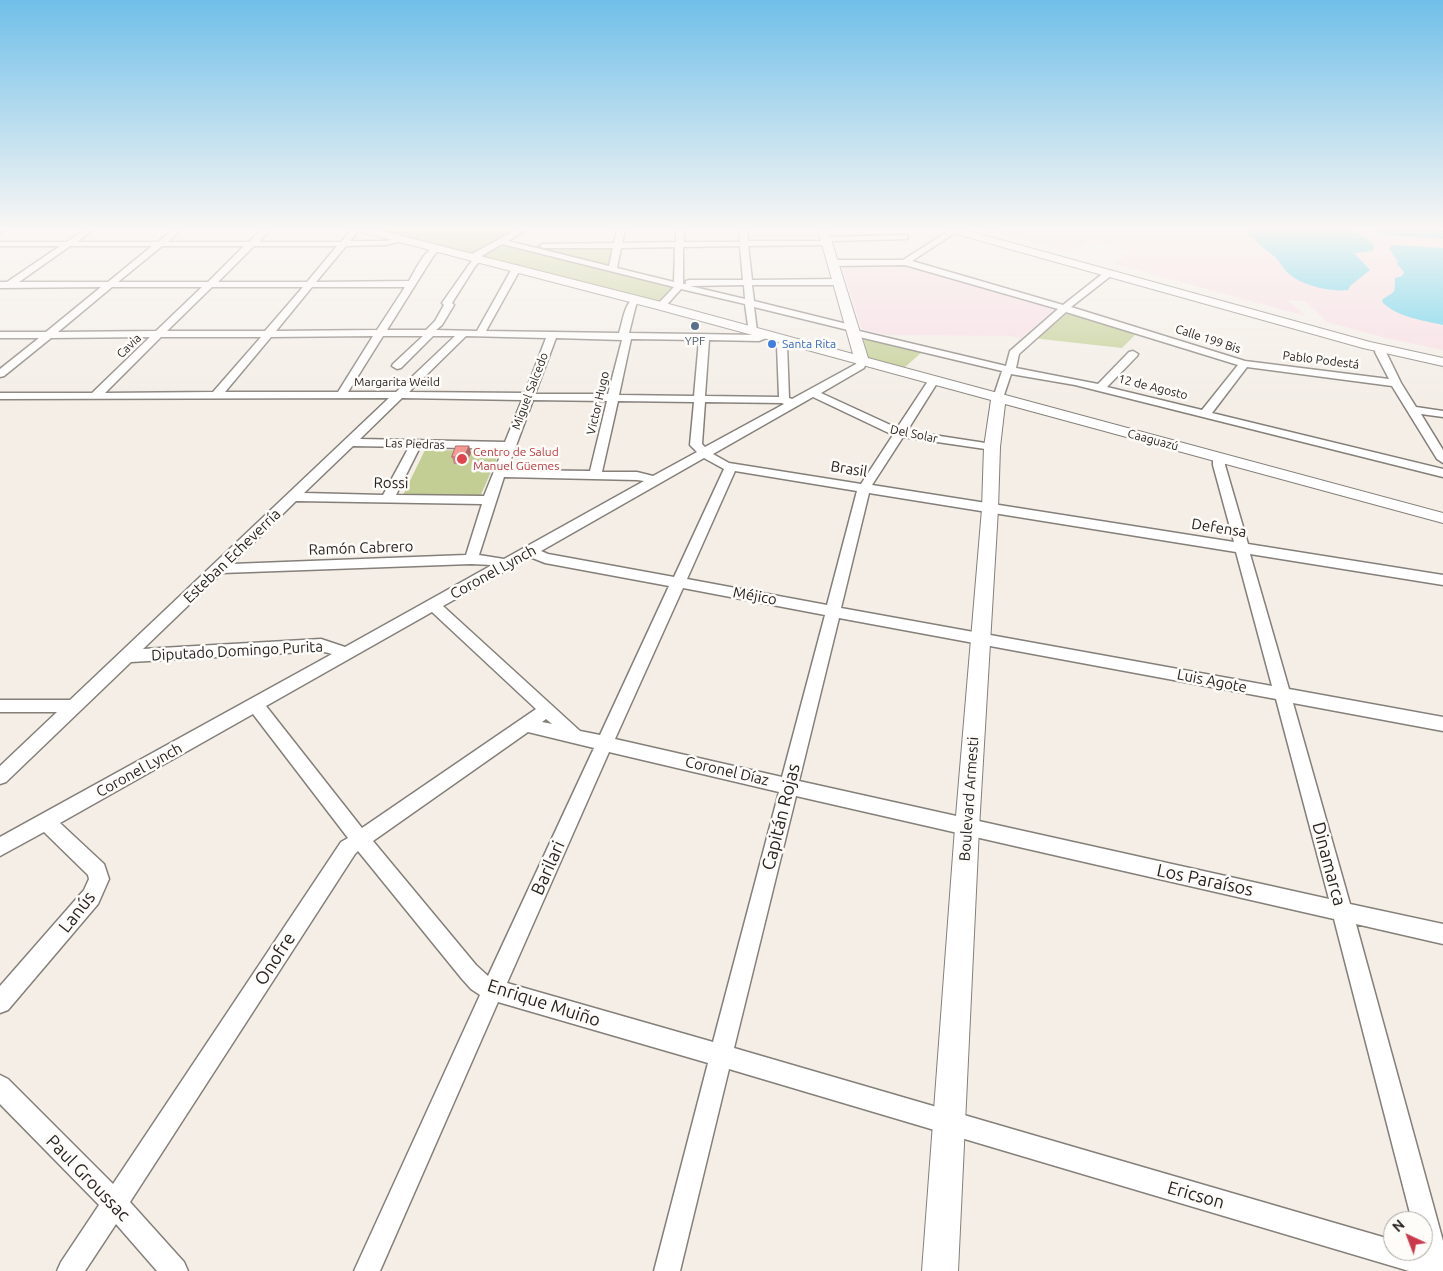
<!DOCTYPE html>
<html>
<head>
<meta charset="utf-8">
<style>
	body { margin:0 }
	#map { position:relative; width:1443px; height:1271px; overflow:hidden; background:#f4eee7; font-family:Ubuntu,sans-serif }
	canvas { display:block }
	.north { position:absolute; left:1383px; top:1211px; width:50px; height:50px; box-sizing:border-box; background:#fefcf9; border:1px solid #a8a6a3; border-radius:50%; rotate:317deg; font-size:14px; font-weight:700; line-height:20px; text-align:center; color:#272422 }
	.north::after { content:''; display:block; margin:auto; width:18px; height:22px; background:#cb3a4c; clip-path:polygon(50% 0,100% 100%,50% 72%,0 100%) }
</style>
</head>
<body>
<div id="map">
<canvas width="1443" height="1271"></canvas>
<div class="north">N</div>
</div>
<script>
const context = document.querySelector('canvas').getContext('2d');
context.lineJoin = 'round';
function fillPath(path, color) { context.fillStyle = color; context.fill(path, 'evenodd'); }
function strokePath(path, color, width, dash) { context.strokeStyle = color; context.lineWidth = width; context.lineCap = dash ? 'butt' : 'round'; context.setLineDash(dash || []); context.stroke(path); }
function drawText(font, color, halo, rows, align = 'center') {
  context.font = font + ' Ubuntu,sans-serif'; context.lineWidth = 5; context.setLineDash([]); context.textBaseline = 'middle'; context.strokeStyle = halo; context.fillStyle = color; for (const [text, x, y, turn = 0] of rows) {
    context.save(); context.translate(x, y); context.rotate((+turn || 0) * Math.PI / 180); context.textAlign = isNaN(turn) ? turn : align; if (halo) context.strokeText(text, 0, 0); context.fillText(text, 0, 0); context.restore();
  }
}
const industrial = new Path2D(`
	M987,230H1443V350L1382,337L1327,322L1305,301H1289L1306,316L1114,264L1130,251L1089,240L1073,253Z
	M845,266H909L1054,310L1021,338L1009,336L887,335L862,329L842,268Z`);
const green = new Path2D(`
	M376,230H515L471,254Z
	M504,245L669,286L672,289L660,303L481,257L499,246Z
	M614,246L611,263L605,265L544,249Z
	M1071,311L1138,332L1122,348L1032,338L1064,312Z
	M860,337L923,351L904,368L867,358Z
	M425,450L500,451L480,497L403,495Z`);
const water = new Path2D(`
	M1245,230H1350L1361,235L1372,243L1374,247L1372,251L1354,253L1370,270L1350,286L1348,290C1330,292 1303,286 1289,274C1283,269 1280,261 1274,256C1264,248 1253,240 1245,230Z
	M1368,230H1443V239L1388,235Z
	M1392,245L1443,248V325C1422,320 1400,318 1383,303L1382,300C1394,290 1395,297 1395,278L1402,276L1404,272L1397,264L1398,262L1389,248Z`);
const minor = new Path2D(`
	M0,230H6L0,233Z
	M84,230H93L77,242H158L172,230H181L168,242H249L261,230H270L259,242H341L351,230H359L350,241H385L403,238L407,240L385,245L346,246L316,282L409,281C415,271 426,245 440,246L441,248L434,255L387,330H426L435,321L444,305L442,303L473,259L469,257L470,255L516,230H526L508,241L609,266L613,248H543L539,246L543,244L614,243L617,230H625L622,243L676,242V230H684V242H740L739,230H747L748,241H822V237H825L904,235H907V239L830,241L831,243L827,245L748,246L752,280L838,279L842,282L838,285H752L754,301L855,326L857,328L855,330L1006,366L1010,351L1058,309L905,265L833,266L829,263L833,260H903L950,230H959L912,261L1063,305L1106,271H1112V275L1071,307L1245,361L1389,379L1375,352L1377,346H1383L1401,383L1416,407L1443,411V417L1421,414L1443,450V463L1437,459L1392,386L1247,367L1212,413L1443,469V477L1075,385L1011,374L1003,398L998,401L993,398L1002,371L851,335L849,333L852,331L754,307L757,331L752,334L749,333L745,304L681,289L664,308L661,309L656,306L674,287L502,244L480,257L483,259L476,265L452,303L454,305L442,325L436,330L477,331L510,272L517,265L521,268L486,331L619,333C623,322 624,302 636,297L641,300L636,305L629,333L758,335L769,333V337L759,341L709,340L705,396L779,397L777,345L783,338L786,337L791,340L787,345L789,398L792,399L856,364L858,359L862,358L867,361L864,368L821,393L897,428L930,378H938L939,380L907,431L992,444L998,447L992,450L903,437L872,485L1234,542L1213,465V458L1219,454L1225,458V465L1248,544L1443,575V585L1250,554L1289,689L1443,717V731L1293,703L1350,904L1443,924V944L1356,924L1443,1241V1271H1409L729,1069L680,1271H654L708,1063L498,1002L380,1271H354L480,995L471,989L462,979L358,851L355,854L130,1202L184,1262L188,1271H157L116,1224L85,1271H57L61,1262L99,1205L0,1104V1075L8,1079L113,1184L341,842L348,838L253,714L60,823L104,864L109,879L98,904L8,1010L0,1013V986L84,890L89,879L88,875L44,832L0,856V837L332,654L321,651L131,662L6,782L0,784V766L57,712H0V700H70L389,398L0,399V393H92L150,337L51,338L4,376L0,377V369L39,338H0V332H46L101,287L0,288V282H7L60,246H0V242H67ZM70,246H152L108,282H19ZM162,246H244L208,282H118ZM254,246H337L307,282H218ZM740,246L743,280H689L686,281V284H683V247ZM675,247L674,282L617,268L621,248ZM744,285L745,299L690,286ZM112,287H202L156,331L58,332ZM212,287H303L265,331H167ZM312,287H405L377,330L276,331ZM1066,312L1238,365L1202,410L1107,387L1137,356L1138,354L1133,351L1129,352L1098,384L1016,368L1019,354ZM373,336L338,392H225L271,337ZM383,336H423L393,364L392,366L397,369L401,368L433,336H455L396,392H348ZM466,336L546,338L525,393L409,392ZM161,337H261L213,392L105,393ZM556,338L622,340L608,394H535ZM631,339L699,340L694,396L619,395ZM813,397L893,435L861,484L729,463L713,454ZM402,398L522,400L505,442L360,439ZM533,400L607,401L590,471L507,470ZM618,401L694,402L690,445L697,452L653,476L637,472H602ZM705,402L782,403L784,404L705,447L702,444ZM353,446L409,447L383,495L304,493ZM420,447L503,449L484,496L396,495ZM704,458L724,469L674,577L548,554L541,551ZM735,471L857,491L827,605L687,579ZM504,477L637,480L644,481L504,559L479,555ZM869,493L1236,552L1272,686L841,608ZM296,501L482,504L466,555L232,564ZM530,557L545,563L669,586L600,735L580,731L443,606ZM471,564L492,565L345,647L321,639L143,649L222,573ZM683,588L825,615L782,777L615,739ZM432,612L536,709L362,828L266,706ZM839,618L1276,699L1329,899L799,781ZM546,719L552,724L542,722ZM528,732L594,748L488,976L476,965L373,841ZM609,752L779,792L713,1042L507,983ZM796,796L1334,919L1412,1221H1423V1251H1393V1240L734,1048Z`);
const major = new Path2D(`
	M360,230H378L665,303L853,354L818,230H828L868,358L1443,513V523L1005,404L1000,447L998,509L979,828L958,1271H922L955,828L982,509L984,447L991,400L657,309L361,232Z
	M948,230H965L1370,342L1443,358V366L1363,348L949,232Z`);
const wall = new Path2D(`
	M469,446L471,453L466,464H454L452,457Z`);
const shadedWall = new Path2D(`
	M469,446L471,453L466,464L464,457Z`);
const building = new Path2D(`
	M456,446H469L464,457H452Z`);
const markers = [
	[695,326,5,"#5c6f8a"],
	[772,344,5,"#3f7fe0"],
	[462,459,6,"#e0444e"]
];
const farStreetnames = [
	["Calle 199 Bis",1208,339,18],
	["Cavia",129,346,-44],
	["Pablo Podestá",1321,360,7],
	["Margarita Weild",397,382],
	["12 de Agosto",1153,387,14],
	["Miguel Salcedo",530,391,-69],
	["Victor Hugo",598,403,-77],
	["Del Solar",914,434,12],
	["Caaguazú",1153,440,15],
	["Las Piedras",415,444,2]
];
const farServicenames = [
	["YPF",695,341]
];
const farShopnames = [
	["Santa Rita",782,344]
];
const farHealthnames = [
	["Centro de Salud",473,452],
	["Manuel Güemes",473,466]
];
const streetNames = [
	["Brasil",849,469,9],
	["Rossi",391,483,1],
	["Defensa",1219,528,9],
	["Ramón Cabrero",361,548,-2],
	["Esteban Echeverría",232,556,-44],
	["Coronel Lynch",493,572,-29],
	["Méjico",755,596,10],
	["Diputado Domingo Purita",237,651,-3],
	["Luis Agote",1212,681,11],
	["Coronel Lynch",139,770,-29],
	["Coronel Díaz",727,771,13],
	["Boulevard Armesti",969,799,-86]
];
const nearStreetnames = [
	["Capitán Rojas",781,817,-76],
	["Dinamarca",1329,864,75],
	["Barilari",548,868,-66],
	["Los Paraísos",1205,880,12],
	["Lanús",77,912,-52],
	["Onofre",275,959,-57],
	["Enrique Muiño",544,1003,18],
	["Paul Groussac",88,1178,46],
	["Ericson",1196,1195,16]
];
fillPath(industrial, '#f8dde4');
fillPath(green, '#c2ce93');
fillPath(water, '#5ccfeb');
strokePath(minor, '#847f79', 3);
strokePath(major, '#847f79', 2);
fillPath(minor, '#fff');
fillPath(major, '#fff');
fillPath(wall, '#d3847e');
fillPath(shadedWall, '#ac6c67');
fillPath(building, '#f59a93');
strokePath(building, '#ac6c67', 1);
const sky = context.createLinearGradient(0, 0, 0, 408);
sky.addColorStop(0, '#70bfe9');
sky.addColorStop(0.56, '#faf7f4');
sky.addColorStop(1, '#faf7f400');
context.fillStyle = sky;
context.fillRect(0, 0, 1443, 408);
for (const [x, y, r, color] of markers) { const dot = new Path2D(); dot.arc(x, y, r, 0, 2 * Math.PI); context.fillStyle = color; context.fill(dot); strokePath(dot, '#fefcf9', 2); }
drawText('12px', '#272422', '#fefcf9', farStreetnames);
drawText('12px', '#4e5e75', '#fefcf9', farServicenames);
drawText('12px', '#366cbe', '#fefcf9', farShopnames, 'left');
drawText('12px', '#be3a42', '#fefcf9', farHealthnames, 'left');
drawText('15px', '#272422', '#fefcf9', streetNames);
drawText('18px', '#272422', '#fefcf9', nearStreetnames);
</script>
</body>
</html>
